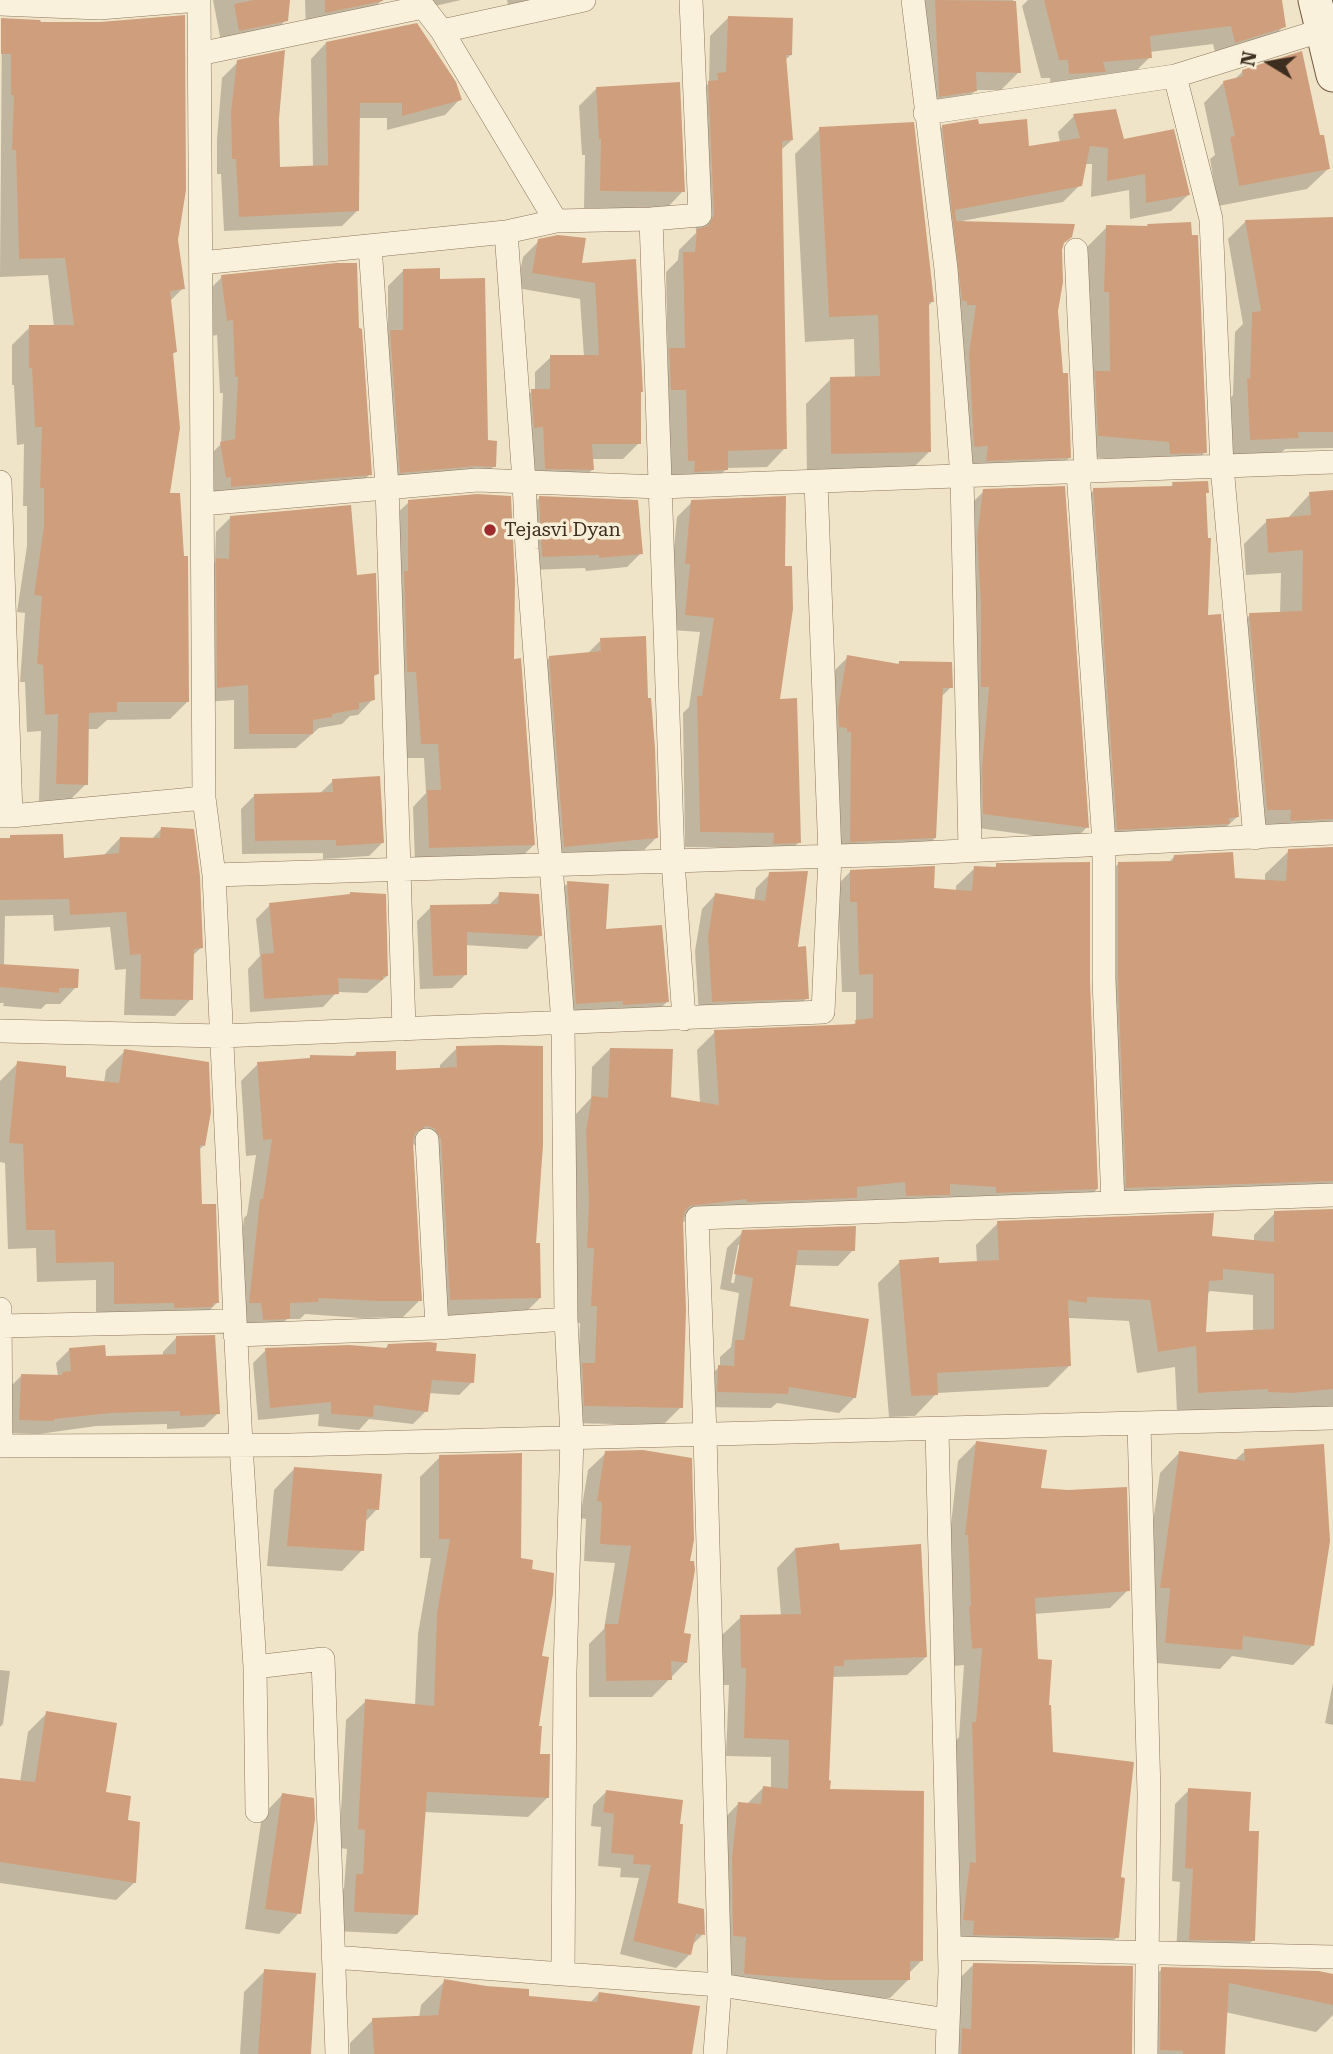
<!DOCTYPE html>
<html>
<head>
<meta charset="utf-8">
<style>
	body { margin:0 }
	#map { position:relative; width:1333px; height:2054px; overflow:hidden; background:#f0e4c8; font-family:"Roboto Serif",serif }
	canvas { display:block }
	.north { position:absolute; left:1235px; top:28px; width:70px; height:70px; -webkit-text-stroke:5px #f7eed8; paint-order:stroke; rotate:281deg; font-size:19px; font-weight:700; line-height:28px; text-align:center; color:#3d2e20 }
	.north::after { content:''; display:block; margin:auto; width:24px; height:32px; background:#3d2e20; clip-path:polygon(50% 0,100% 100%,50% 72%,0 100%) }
</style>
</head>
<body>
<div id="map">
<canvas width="1333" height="2054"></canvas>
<div class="north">N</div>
</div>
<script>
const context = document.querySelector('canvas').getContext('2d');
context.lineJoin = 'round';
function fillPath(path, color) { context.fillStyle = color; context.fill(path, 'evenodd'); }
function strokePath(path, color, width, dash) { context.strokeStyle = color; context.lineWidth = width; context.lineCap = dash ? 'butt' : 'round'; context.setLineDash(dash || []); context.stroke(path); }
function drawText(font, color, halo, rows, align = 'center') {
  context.font = font + ' "Roboto Serif",serif'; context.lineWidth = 7; context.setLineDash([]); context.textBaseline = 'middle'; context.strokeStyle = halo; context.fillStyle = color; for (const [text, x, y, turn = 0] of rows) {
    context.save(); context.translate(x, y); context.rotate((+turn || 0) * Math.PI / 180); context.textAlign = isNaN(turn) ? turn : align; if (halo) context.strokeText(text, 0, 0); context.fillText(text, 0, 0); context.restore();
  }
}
const shadow = new Path2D(`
	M213,0H288L286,20L269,37L222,47Z
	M305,0H381V1L361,21L306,32Z
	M415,0H461L417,10Z
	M507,0H544L509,9Z
	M916,0H1013L1019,72L1001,90H976L957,109L922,114Z
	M1028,0H1281L1284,26L1265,45L1217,60L1213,44L1150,52V57L1131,76L1051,92L1050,78H1041L1022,6Z
	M728,18L791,55L785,60L792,140L780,151L785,448L767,467L727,468L708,488L670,479L666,272L678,260L679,250L696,233L691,101L709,83L710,36Z
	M2,20L176,240L183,288L170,301L175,352L171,356L168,495L188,701L170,719L107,720L97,729H87L86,784L68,802L39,801L41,731L27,732L25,682H20L25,613L17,612L27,546V506H23L24,444L17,445L14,385H12V345L30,327H54L48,275L0,277Z
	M326,43L460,99L445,115L387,130V118H358V210L342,226L224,231L221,174H217V139L222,78L238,62L277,119L278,169L313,167L311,59Z
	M1243,71L1328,169L1307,189L1218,206L1210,159L1215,155L1204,103L1224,82L1234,80Z
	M597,88L683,191L666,209L584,208L585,155H582L579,106Z
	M1074,116L1122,141L1188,195L1171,211L1130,219L1129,190L1091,197L1092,164H1085L1080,185L1063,202L962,221L1062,245L1056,311L1070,457L1053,474L971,477L972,462L958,463L927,143L943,126H977L1028,148L1060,143L1058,132Z
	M820,129L933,301L927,307L929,452L904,477L807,478L806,404L831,379H855L854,339L805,342L795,154Z
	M1333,219V448L1285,449L1279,455L1233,457L1230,398L1233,395L1235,332L1243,324L1228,239L1245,222Z
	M1148,225L1205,452L1185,473L1149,462L1078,456L1086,248L1107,227L1145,228Z
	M539,241L580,265L634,261L639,443L623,459H591L592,470L576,485L530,484L517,407L532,391H535V372L551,357H584L580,299L517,288L523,257Z
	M404,270L438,281L494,466L478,482L385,488L375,347L388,334V286Z
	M222,277L357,330L370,474L354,490L210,493L205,460L221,444L223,393H220L217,335L211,336L206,293Z
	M1173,484L1207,492L1204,495L1207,617L1237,817L1222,831L1103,844L1079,505L1094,490L1169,488Z
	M984,491L1087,827L1074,841L970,827V505Z
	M1333,492V832H1244L1227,638L1250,615L1280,613L1281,573L1246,575L1244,544L1267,521L1287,519L1310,494Z
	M539,498L641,553L627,567L586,571L585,568L529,570L526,512Z
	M409,502L512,661L534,845L519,859L415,862L413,807L426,793L424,758H407L394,516Z
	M692,502L783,568L778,701L799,842L784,858L760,848L685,847L683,713L689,707L700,632L671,630L675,579L671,578L677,517Z
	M231,517L355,577L377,674L372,678L373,699L358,715L350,716L342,724L319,728L296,748L234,749V700L203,702L202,575L215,562L216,532Z
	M601,640L646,700L656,838L639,855L547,863L533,674L550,657L587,654Z
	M848,657L897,665L900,662L951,687L941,697L935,838L916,857L832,860L829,676Z
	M333,781L382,843L369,856L323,859V853L242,854L241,809L255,795L319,794Z
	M161,829L202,947L192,956L191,999L175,1016L124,1015L126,969L115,970L110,927L54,931L53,915L5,916L4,966L76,987L60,1004H46L41,1009L3,1006L4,1003H0V839L62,859L104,855L120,838L151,840Z
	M1333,847V1191L1104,1211L1096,887L1119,863H1168L1175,856L1234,879L1265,881V874L1289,851Z
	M997,865L1088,981L1097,1189L1079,1207L888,1214V1199L681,1222V1407L663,1425L567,1423L578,1370L580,1323H574V1116L591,1098L592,1067L610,1049L669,1099L700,1103L697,1050L715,1032L852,1026L856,1022V992H842L839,919H833V889L851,871L932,890L956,891V886L975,868L993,869Z
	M770,874L796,948L807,998L793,1012L699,1015L695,951L702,909L715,895L754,901L756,888Z
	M568,883L604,930L667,1002L653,1015L563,1017L554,897Z
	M500,894L541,935L527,949L465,945L466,974L452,988L420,989L417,921L431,907L488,906Z
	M270,905L387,976L367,993L337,992L323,1007L250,1012L248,969L260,956L256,919Z
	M457,1048L534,1245L540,1298L523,1315L433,1316L422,1149L411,1143L420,1300L403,1317L361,1318L305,1314L300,1319H287L271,1335L233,1319L244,1218L247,1215L256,1155L246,1156L241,1081L258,1064L352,1057L356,1054L395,1072L440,1069V1065Z
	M125,1051L204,1145L198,1151L201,1206L218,1302L198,1321L96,1322V1280L37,1282L36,1248L8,1249L5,1163L0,1162V1081L18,1063L64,1079L104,1083L106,1070Z
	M1333,1211V1410L1177,1413L1175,1367L1137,1373L1129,1321L1069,1318L1070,1365L1048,1387L937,1393L915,1416L889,1417L878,1283L900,1262L938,1265L977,1263L976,1245L998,1223L1254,1242V1235L1275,1213ZM1210,1291L1253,1295V1331L1204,1334L1207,1294Z
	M743,1232L853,1250L838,1266L794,1265L788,1308L855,1397L839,1413L777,1403L771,1408L703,1407V1383L720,1366V1357L731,1347L739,1293L720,1289L727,1248ZM738,1245H741L734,1283H731Z
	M176,1338L218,1413L204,1427L167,1429V1424L96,1426L39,1434L2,1433L8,1389L22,1375L58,1376L56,1363L70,1349L105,1357L163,1356V1352Z
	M388,1345L434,1353L472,1382L459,1395L428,1393L426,1411L413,1424L369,1419L359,1430L318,1426L319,1414L258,1420L253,1363L266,1350L385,1349Z
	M976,1443L1039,1489L1128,1590L1110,1608L1034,1614L1037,1660L1047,1707L1051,1754L1120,1879L1117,1937L1099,1955L956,1952L955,1742L959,1737L964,1665L954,1666L952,1626L954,1624L948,1552L958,1461Z
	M1245,1451L1313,1645L1293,1665L1232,1656L1220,1669L1146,1662L1141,1607L1160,1473L1179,1453L1234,1461Z
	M606,1453L682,1635L686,1662L652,1697H589V1644L604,1629L615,1563L584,1561L586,1519L580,1518L588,1470Z
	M440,1457L530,1571L538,1755L548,1797L528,1817L424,1812L417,1914L397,1934L335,1931L337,1895L344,1888L347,1849L339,1848L346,1720L366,1701L415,1706L418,1634L431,1558H420V1477Z
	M294,1469L377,1509L365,1522L362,1550L342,1571L267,1566L274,1490Z
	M795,1549L838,1552L926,1657L907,1675L831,1677L828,1791L921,1961L908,1974V1980L890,1998H806L726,1992L720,1823L738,1804L746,1805L763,1788L771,1789V1757L726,1756L729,1685H723L722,1635L741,1617L781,1616L777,1568Z
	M0,1670L10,1671L3,1724L0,1727Z
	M1333,1683V1725L1325,1723Z
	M47,1713L126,1822L135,1882L116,1900L0,1883V1779L20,1782L28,1732Z
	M1189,1790L1247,1832L1253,1940L1239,1954L1176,1953L1180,1882L1172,1881L1175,1804Z
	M607,1791L678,1825L676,1904L703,1934L692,1945L690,1954L676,1968L620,1954L639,1878L620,1877L621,1868L598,1866L601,1827L591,1826L593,1805Z
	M282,1795L299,1913L279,1934L245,1929L262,1816Z
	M974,1964L1130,2054H939L948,1990Z
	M1162,1969L1333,1976V2015L1316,2032L1225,2012L1223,2054H1135L1136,1994Z
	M265,1971L309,2054H240L244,1992Z
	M445,1981L527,1998L590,2003L599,1993L691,2054H350V2043L373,2020L419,2018L421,2005Z`);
const building = new Path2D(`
	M254,0H290L288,21L239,31L234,4Z
	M325,0H383V1L325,13Z
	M935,0L1016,1L1021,73L976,72L977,91L939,97Z
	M1044,0H1282L1286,27L1235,43L1231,26L1150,36L1152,58L1103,62L1106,72L1069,74L1068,60H1059Z
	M185,15L186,190L178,240L185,289L170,291L177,352L173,353L180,428L170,493H180L184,556H188L189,702H117V712L89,713L88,785L56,784L58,714L45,715L43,665L37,664L42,596L34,595L44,526V488H40L42,427H35L32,368H29V325H74L65,258L19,259L16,150H12L14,95H11V54H1V18L40,20L41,22H100Z
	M728,16L793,18L792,55H786L793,140L782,141L787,449L728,451V470L694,472L695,461H688L686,390H671L669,348H685L683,252H695L697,229L708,226L714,215L708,81L718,80L717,73L726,72Z
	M417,23L456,82L462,100L402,116V103H360L359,211L239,217L236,159H232L231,112L237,60L285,50L279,119L280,167L328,165L326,42Z
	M1302,51L1320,135H1324L1330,169L1239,186L1230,137L1235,136L1223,81L1243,76L1242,70Z
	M680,82L685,192L600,191L601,139H599L596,87Z
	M1116,109L1124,139L1174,129L1190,195L1146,203L1145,174L1107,181L1108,148L1090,146L1082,186L955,210L956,221L1075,224L1072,237L1064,243L1062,250L1063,282L1058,311L1063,373H1068L1071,458L986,461L988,446L974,447L969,353L976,305H967V301H962L942,125L978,119L979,124L1027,119L1029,146L1080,138L1073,114Z
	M914,122L934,302H929L931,452L831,454L830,377L880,376L878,315L829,317L819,127Z
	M1333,217V432H1298L1299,438L1250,440L1247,378L1250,379L1252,312L1261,311L1245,220Z
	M1191,222L1192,235H1198L1207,453L1170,454L1169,442L1098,436L1095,371H1110L1109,292H1104L1106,225L1148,226L1147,224Z
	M558,235L586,238L582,263L636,259L643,392H641V444H592L594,470L545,469L543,427L534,428L531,389H550V355H599L595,283L532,273L538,239Z
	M336,263H357L359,328L362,329L372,475L231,487V477L226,478L220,442L235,439L238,377H235L233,320L227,321L221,275Z
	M440,268V279L485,278L488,440L497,441L496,467L476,466L400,473L390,330H403V269Z
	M1208,481L1209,493H1206L1208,538H1211L1208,615L1221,614L1239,817L1229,818L1230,824L1117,830L1093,488L1173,486L1172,482Z
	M1065,486L1089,828L983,814L982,768L989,687H981V604L977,537L983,489Z
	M1333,490V819L1290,821L1291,810H1267L1249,613L1302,611L1303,550L1268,553L1266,519L1311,515L1309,492Z
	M477,494L511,496L515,581L514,659L521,658L535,845L429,848L427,790H441L438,744H421L416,672H407L404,571H408V500Z
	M539,496L638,500L643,554L599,558V555L542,557Z
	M786,496L785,566H792L793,609L780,699L797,698L801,843L773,844L774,833L700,832L697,696H702L714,618L685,615L690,564H685L691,500Z
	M351,505L357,575L376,573L379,674L374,675L375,700L359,703V709L332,714V717L313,720V734H249L248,685L217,688L216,558L229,559L230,516Z
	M646,636L648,698H651L655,748L658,838L564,847L549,656L601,651L600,638Z
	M847,655L899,664V661L952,662L953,688H943L936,838L850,842L851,732H847V728L839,727L838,709Z
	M380,776L384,843L336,846V840L255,841L254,794L333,792L332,779Z
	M161,827L194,829L200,876L203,948L194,949L193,1000L140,999L141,954L130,955L126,912L70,915L69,899L0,900V838H10V835L63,834L64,858L119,853L120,837L160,838Z
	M1333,847V1181L1126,1188L1118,980V862L1173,861L1174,855L1233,852L1235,878L1286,881L1288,849Z
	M1090,862V981L1098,1189L996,1193V1187L950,1184V1195L906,1196L905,1182L857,1187V1198L747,1202V1199L690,1206L685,1211L683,1219L686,1310L683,1408L584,1406L582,1363H595L597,1306H591L594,1248H587L589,1203L586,1131L592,1096L608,1098L610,1048L673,1049L671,1097L719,1105L714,1030L856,1024L855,1020L873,1018V974L859,975L857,902H850V870L935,866L934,888L972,891L974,866L996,867V863H1005Z
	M808,871L798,947L806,946L809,999L712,1002L708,936L715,893L765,901L769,872Z
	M567,881L609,884L606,929L662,925L669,1002L623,1005V1001L576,1004Z
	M350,892L386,894L388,976H383V980L338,978L339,994L264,999L261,954L274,953L269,903L350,894Z
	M499,892L539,894L542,936L467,932V975L433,976L430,905L498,904Z
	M0,964L79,969L78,988H59V993L0,987Z
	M501,1045L543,1046V1145L536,1243H540L541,1298L450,1300L441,1139L434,1128L426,1126L415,1133L413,1141L422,1301H379L318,1298L319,1302L290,1303V1319L263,1320L261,1303H249L260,1199H263L272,1139L263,1140L257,1062L310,1058V1055L356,1056V1052L396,1051V1070L457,1067L456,1046Z
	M124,1049L209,1062L211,1112L205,1146L200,1145L202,1204H216L219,1303H213V1307L174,1308V1303L114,1304V1262L56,1263L55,1230H26L23,1144L9,1143L17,1061L66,1066V1077L119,1083Z
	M1333,1209V1389L1293,1393L1268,1392V1389L1198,1393L1196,1346L1158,1352L1150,1300L1087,1297V1303L1068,1300L1071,1366L937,1373L938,1395L911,1396L899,1260L939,1257V1263L999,1260L997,1221L1214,1213L1212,1236L1274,1242V1211ZM1223,1269L1274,1274V1329L1206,1332L1209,1281L1223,1280Z
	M856,1226L855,1251L798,1250L790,1306L869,1319L856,1398L789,1387L788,1394L717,1392L718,1365L734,1366L735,1340H744L753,1278L734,1274L742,1230Z
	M215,1335L220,1414L180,1416V1411L111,1413L54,1419V1421L19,1420L21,1374L62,1375V1372L71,1371L69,1348L105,1345L106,1356L176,1354V1336Z
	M429,1342L437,1343L436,1351L476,1354L474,1383L432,1380L428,1412L374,1405L373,1417L331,1414V1402L270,1408L265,1348L349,1345L387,1348L388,1344Z
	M976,1441L1047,1450L1041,1488L1068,1490L1127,1487L1130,1591L1035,1598L1038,1659L1052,1660L1049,1705H1051L1053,1752L1134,1762L1121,1877L1125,1878L1119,1938L973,1935L974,1921L963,1920L970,1862L976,1863L972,1722H976L982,1648L972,1649L969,1606H971L968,1535H965Z
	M1324,1444L1330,1541L1314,1646L1243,1636L1242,1650L1165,1643L1170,1588H1160L1179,1451L1245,1461L1244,1449Z
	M643,1450L692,1458L694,1540L690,1561H694L695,1570L684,1633L691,1634L687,1663L671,1661L672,1680L606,1681L605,1624H618L631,1546L600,1544L602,1502L597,1501L605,1451Z
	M522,1453L521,1558L533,1560L532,1569L554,1573L553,1594L542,1656L549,1657L539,1726H542L540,1754H550L549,1798L427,1792L418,1915L354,1912L356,1874H363L365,1830L358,1829L365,1699L434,1706L437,1613L450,1539H439V1455Z
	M294,1467L382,1474L379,1510L367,1509L364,1551L287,1546Z
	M839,1543L840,1550L921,1544L927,1657L844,1660V1666H834L829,1780L831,1781L830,1789L924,1791L923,1961H910V1980H826L744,1974L746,1937L733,1936L732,1857L738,1802L761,1804L763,1786L788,1789L789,1740L744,1738L746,1668H741L740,1615L801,1614L795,1548Z
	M46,1711L117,1723L106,1792L131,1796L128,1820L140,1822L136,1883L0,1862V1778L35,1782Z
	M1188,1788L1251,1792L1249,1831H1259L1255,1941L1189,1940L1193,1869L1185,1868Z
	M606,1790L683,1800L680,1824H683L678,1903L704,1909L705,1935L696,1934L691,1955L633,1941L651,1865L633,1864L634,1855L611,1853L614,1814L603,1812Z
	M282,1793L314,1798L315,1819L301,1914L265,1909Z
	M973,1963L1133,1966L1132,2054H961L962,2028L971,2029Z
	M1161,1967L1319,1971L1333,1974V2005L1229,1983L1225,2054H1183V2051L1160,2050Z
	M264,1969L316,1973L311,2054H258Z
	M444,1979L486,1986L529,1989V1996L597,2002L599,1992L700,2006L692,2054H374L372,2018L438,2015Z`);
const street = new Path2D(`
	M913,0L946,269L962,477L970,850
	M0,4L99,8L98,0
	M99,8L199,0L204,798L214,875L902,854L1333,833
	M442,31L584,0
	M199,54L423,7
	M1175,76L1211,219L1222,466L1255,838
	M925,113L1175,76L1323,30
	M651,219L673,861L684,1019
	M556,221L651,219L700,215L691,0
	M370,246L387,486L404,1029
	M1076,250L1086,472
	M201,263L506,232L556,221L442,31L418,0
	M1078,472L1104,843V980L1113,1203
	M0,482L11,816H0
	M202,504L477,480L660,487L1333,462
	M11,816L204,798
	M214,875L241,1445L255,1667L323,1659L337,2054
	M0,1031L221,1036L823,1012L830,856L816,482
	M427,1140L437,1328
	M0,1309L1,1446
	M1,1326L235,1321
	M235,1335L437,1328L566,1319
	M1139,1424L1149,1794L1146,2054
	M937,1429L950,1971L947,2054
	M0,1446L290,1445L1333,1418
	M255,1667L257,1811
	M950,1948L1333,1957
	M333,1957L563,1974L565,1671L572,1437L566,1319L563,1023L527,549L524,481L506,232
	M563,1974L720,1985L948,2020
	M715,2054L720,1985L705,1435L697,1218L1333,1195`);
const secondary = new Path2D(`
	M1315,0L1333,75`);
const markers = [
	[490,530,7,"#9e2a2b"]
];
const poiNames = [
	["Tejasvi Dyan",504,530]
];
fillPath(shadow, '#0003');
fillPath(building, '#cf9f7d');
strokePath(street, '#8d765c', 24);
strokePath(secondary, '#6f573f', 35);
strokePath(street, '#faf1dc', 23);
strokePath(secondary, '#faf1dc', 33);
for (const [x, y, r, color] of markers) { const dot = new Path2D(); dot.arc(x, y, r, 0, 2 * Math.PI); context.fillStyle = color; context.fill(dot); strokePath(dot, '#f7eed8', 2.5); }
drawText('19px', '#3d2e20', '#f7eed8', poiNames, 'left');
</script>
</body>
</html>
